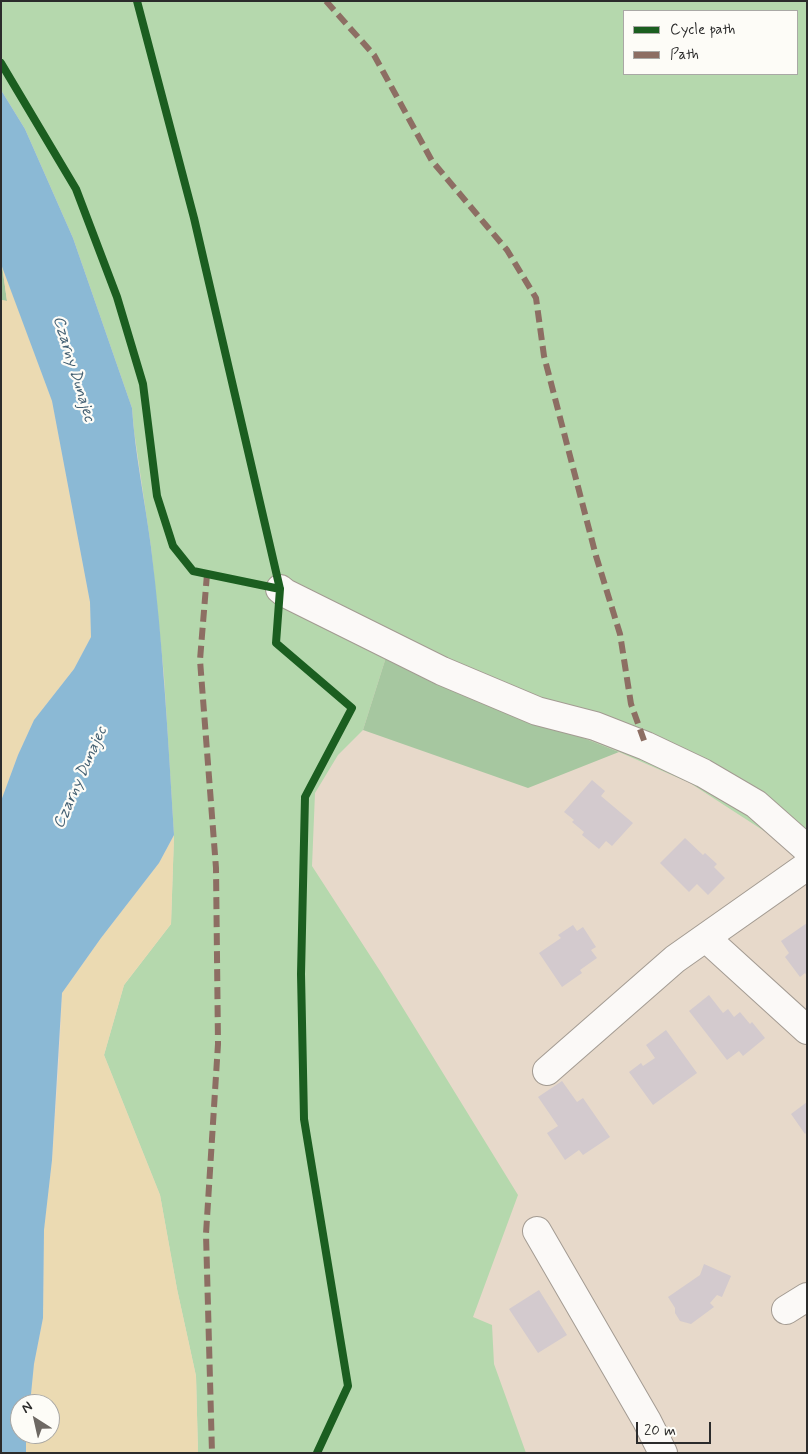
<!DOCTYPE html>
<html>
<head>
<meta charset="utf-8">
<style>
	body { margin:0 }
	#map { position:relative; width:808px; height:1454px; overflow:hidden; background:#e7d9ca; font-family:Mynerve,sans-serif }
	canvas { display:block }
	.frame { position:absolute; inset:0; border:2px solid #2b2b2b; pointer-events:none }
	.legend { position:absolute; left:623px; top:10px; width:175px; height:65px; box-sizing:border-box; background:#fdfcf7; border:1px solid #a9a8a5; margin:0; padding:6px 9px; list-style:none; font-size:15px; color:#2b2b2b }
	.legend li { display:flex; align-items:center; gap:10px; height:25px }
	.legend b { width:25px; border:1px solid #a9a8a5 }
	.north { position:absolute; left:10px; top:1394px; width:50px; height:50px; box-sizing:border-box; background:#fdfcf7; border:1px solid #a9a8a5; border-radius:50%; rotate:325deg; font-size:14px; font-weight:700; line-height:20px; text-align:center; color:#2b2b2b }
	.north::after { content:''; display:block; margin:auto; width:18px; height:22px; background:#6d6863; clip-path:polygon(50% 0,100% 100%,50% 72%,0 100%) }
	.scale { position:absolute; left:636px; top:1422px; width:75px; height:22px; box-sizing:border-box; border:2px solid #2b2b2b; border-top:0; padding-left:6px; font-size:15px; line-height:18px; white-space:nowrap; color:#2b2b2b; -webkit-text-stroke:4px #fdfcf7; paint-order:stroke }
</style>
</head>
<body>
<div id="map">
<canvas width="808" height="1454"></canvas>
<div class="frame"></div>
<ul class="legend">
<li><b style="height:6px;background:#1b5e20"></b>Cycle path</li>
<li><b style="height:6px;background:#8d6e63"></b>Path</li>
</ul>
<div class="north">N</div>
<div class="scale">20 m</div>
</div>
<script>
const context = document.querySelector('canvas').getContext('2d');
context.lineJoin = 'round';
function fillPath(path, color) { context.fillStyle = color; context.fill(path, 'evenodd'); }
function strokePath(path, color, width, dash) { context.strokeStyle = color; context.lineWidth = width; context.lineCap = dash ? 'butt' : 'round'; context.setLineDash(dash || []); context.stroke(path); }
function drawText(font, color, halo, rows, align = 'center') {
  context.font = font + ' Mynerve,sans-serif'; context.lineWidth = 4.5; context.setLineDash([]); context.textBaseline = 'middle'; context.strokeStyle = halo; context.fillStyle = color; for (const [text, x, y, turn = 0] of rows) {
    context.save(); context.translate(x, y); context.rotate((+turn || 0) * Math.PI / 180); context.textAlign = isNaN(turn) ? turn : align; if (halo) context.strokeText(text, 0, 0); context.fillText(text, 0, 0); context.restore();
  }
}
const green = new Path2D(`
	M1,1H807V839L795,851L690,783L619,752L500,705L387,654L363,730L338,755L315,793L312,866L382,974L518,1195L473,1317L492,1325L494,1364L526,1453H198L196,1376L177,1289L160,1195L104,1055L124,985L171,924L174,835L164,676L151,547L134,431L132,408L73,238L25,129L1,90ZM624,11H797V74H624Z`);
const forest = new Path2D(`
	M1,264L2,265L7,301L1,300Z
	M387,654L500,705L619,752L528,788L363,730Z`);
const sand = new Path2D(`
	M2,265L52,401L90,602L91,637L74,669L34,720L18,755L1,801V300L7,301Z
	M174,835L171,924L124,985L104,1055L160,1195L177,1289L196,1376L198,1453H26V1434H50V1404H30L34,1364L43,1318L44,1230L52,1160L59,1062L62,993L101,938L159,863Z`);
const water = new Path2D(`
	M1,90L25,129L73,238L132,408C135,454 145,501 151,547C163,643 168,739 174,835L159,863L101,938L62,993L52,1160L44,1230L43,1318L34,1364L30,1404H20V1434H26V1453H1V801L18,755L34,720L74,669L91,637L90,602L52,401L1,264Z`);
const building = new Path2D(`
	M592,780L605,791L601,796L633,823L612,846L606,841L599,849L582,835L584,832L572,822L574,820L564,812Z
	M685,838L703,855L705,853L717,864L714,867L725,878L708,895L697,884L689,892L660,863Z
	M807,923V976L805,973L800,977L785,957L789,953L781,941Z
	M573,925L577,931L583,927L596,947L591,950L597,958L580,970L582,973L562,987L539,953L561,938L558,935Z
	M709,995L723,1013L728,1009L734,1017L740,1012L750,1024L752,1022L765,1038L743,1056L739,1051L727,1060L689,1011Z
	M666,1030L697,1073L653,1105L629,1072L641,1063L643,1066L655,1058L646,1045Z
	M562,1081L577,1102L583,1098L610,1137L583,1155L579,1150L565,1160L547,1133L558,1126L538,1097Z
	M807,1102V1132L805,1134L791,1114Z
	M704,1264L731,1276L722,1297L717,1295L710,1303L714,1307L691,1324L680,1321L675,1313V1308L668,1297L700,1275Z
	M539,1290L567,1335L538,1353L509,1309Z`);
const minor = new Path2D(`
	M280,589L285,593L442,671L537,711L595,726L646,746L703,773L756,804L807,849
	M706,938L807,1030
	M547,1071L675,959L807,866
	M537,1231L647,1421L663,1453
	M786,1310L807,1297`);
const quiet = new Path2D(`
	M326,1L374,55L432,161L507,250L536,298L544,356L596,556L620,634L631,704L646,746
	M207,574L200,660L216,868L218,1044L206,1234L212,1453`);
const cycleway = new Path2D(`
	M137,1L194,218L280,589L276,643L352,708L305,797L301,974L304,1119L348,1386L317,1453
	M1,63L76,189L117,297L143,384L157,496L173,546L193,571L280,589`);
const waterNames = [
	["Czarny Dunajec",73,369,73],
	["Czarny Dunajec",81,778,-66]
];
fillPath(green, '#b5d8ad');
fillPath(forest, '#a6c7a0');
fillPath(sand, '#ebdab2');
fillPath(water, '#8bb9d5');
fillPath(building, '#d3cace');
strokePath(minor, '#a39b92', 30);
strokePath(minor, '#fbf9f7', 28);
strokePath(quiet, '#8d6e63', 6, [12, 6]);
strokePath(cycleway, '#1b5e20', 8);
drawText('italic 16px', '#415e71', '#fdfcf7', waterNames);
</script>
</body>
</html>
